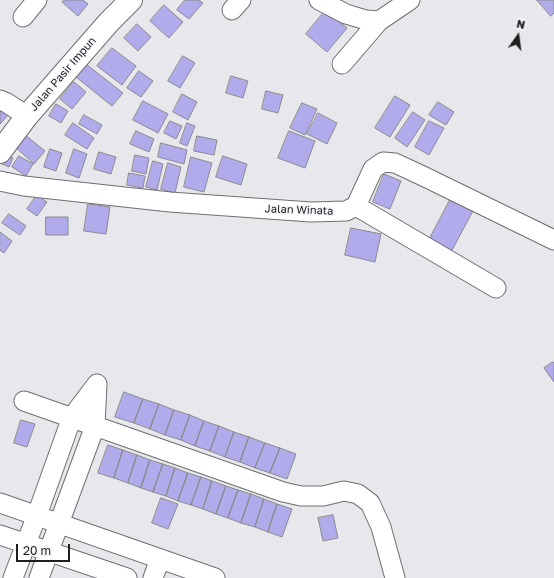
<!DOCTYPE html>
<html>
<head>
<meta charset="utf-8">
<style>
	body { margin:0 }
	#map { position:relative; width:554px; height:578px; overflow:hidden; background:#e8e8ec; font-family:"Golos Text",sans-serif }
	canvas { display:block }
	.north { position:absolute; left:498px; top:16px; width:40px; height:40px; -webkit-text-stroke:3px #f5f5fa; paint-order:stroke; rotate:14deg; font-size:11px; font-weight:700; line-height:16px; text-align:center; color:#1e1e20 }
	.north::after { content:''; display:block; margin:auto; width:14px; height:18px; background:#1e1e20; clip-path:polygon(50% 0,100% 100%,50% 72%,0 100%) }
	.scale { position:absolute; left:16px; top:544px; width:54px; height:18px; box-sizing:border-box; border:2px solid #1e1e20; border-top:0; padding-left:5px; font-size:12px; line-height:14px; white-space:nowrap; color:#1e1e20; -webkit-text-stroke:3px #f5f5fa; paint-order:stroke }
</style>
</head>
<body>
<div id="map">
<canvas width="554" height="578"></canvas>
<div class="north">N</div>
<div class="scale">20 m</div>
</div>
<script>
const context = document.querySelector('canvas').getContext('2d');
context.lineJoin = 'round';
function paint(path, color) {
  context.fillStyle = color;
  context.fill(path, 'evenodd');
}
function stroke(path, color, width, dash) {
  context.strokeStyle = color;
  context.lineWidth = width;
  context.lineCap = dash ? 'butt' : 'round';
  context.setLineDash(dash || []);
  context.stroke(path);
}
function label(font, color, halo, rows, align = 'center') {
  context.font = font + ' "Golos Text",sans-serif';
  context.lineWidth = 3;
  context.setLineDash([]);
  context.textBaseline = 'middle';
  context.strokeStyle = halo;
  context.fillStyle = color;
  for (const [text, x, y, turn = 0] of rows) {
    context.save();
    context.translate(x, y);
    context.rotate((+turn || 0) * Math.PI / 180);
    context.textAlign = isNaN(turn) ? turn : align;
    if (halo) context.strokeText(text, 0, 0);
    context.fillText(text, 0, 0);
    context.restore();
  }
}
const building = new Path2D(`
	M64,0H83L88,4L78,16L62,2Z
	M185,0H199L203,3L189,19L177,10Z
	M537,0H554V13L551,16Z
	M164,5L183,22L169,38L150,21Z
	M325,11L347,28L327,52L306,34Z
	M137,24L151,37L138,51L124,38Z
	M112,48L136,66L122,85L97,66Z
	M183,56L195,63L180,88L168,81Z
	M86,64L123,93L112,106L76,77Z
	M139,71L153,81L141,97L127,88Z
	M231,76L248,81L243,98L226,93Z
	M74,82L86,92L72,109L60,99Z
	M266,91L283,95L278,113L262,109Z
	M182,94L197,102L188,120L173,112Z
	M395,96L410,105L390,137L375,128Z
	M143,101L168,114L158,133L133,120Z
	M438,102L454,112L446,125L429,115Z
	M302,103L317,109L305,135L290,128Z
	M56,104L68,111L61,123L49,116Z
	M5,106L11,112L0,124V111Z
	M413,112L425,120L407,147L395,138Z
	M318,113L337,123L327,144L307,134Z
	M84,115L102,125L97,134L79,124Z
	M170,121L182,126L176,139L164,133Z
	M429,121L444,128L429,155L415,147Z
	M73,123L94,138L87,149L65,135Z
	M187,123L195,126L187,146L180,143Z
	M136,131L154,139L149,152L130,144Z
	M289,131L315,141L305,168L278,158Z
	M24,134L45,151L34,164L14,146Z
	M197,136L217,140L214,155L194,151Z
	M161,143L187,150L184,164L158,157Z
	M50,149L62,153L56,171L44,167Z
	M74,149L87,154L79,178L66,173Z
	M99,152L116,157L111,174L94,169Z
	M4,154L13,158L9,167L0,163Z
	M135,155L149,158L146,174L132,171Z
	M19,156L33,164L26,176L12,167Z
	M223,156L247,164L241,185L216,177Z
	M191,157L212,163L204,192L184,187Z
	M153,161L163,164L157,190L146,187Z
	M168,163L181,167L175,193L161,189Z
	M129,173L145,176L143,188L127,185Z
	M384,174L401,181L390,209L373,202Z
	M37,195L47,202L37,216L27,209Z
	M451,198L474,209L451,252L429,240Z
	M88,204L110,207L106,234L84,231Z
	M9,214L26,226L20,235L2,223Z
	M46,217H68V235H46Z
	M351,228L381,234L375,262L345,255Z
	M0,232L12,241L4,253L0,250Z
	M553,362L554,363V382L544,368Z
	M124,392L143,399L134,423L115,417Z
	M143,399L159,404L150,429L134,423Z
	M159,404L174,410L165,435L150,429Z
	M174,410L190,415L181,440L165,435Z
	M190,415L204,421L195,446L181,440Z
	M21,420L35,424L27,447L14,443Z
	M204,421L219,426L210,451L195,446Z
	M219,426L234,432L225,457L210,451Z
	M234,432L249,437L240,462L225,457Z
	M249,437L265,443L255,468L240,462Z
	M265,443L280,448L270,473L255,468Z
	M108,445L123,450L114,478L98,473Z
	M280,448L296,454L287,479L270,473Z
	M123,450L137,455L128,483L114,478Z
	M137,455L150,460L141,488L128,483Z
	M150,460L163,464L153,492L141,488Z
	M163,464L175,468L166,496L153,492Z
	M175,468L188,473L178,501L166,496Z
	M188,473L201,477L191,505L178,501Z
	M201,477L212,481L203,509L191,505Z
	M212,481L226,486L216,514L203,509Z
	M226,486L238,490L228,518L216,514Z
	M238,490L251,494L241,523L228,518Z
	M251,494L264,499L255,527L241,523Z
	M161,498L178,504L168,529L152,523Z
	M264,499L277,504L268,532L255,527Z
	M277,504L292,509L282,537L268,532Z
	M333,515L338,538L323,541L318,518Z`);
const street = new Path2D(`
	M319,0L346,14L366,20L379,21L410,0
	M232,10L241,0
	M23,17L37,0
	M342,64L379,21
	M0,100L7,103L27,116
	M0,181L24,186L170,202L311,212L346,211L356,206L373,169L383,162L395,163L425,177L554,240
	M356,206L496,288
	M24,401L283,492L301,496H323L344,491L358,494L370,503L381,527L395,578
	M0,503L215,578
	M0,535L127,578
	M13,578L37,515L72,417L97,384
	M39,578L95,426L97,384
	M153,578L160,559`);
const secondary = new Path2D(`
	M0,152L27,116L109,22L131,0`);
const streetNames = [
	["Jalan Pasir Impun",63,74,-49],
	["Jalan Winata",299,210,2]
];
paint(building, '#b1abec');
stroke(building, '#8a8a8e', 1);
stroke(street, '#6f6e72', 21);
stroke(secondary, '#6f6e72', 24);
stroke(street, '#fff', 19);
stroke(secondary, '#fff', 22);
label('11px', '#1e1e20', '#f5f5fa', streetNames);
</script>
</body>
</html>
